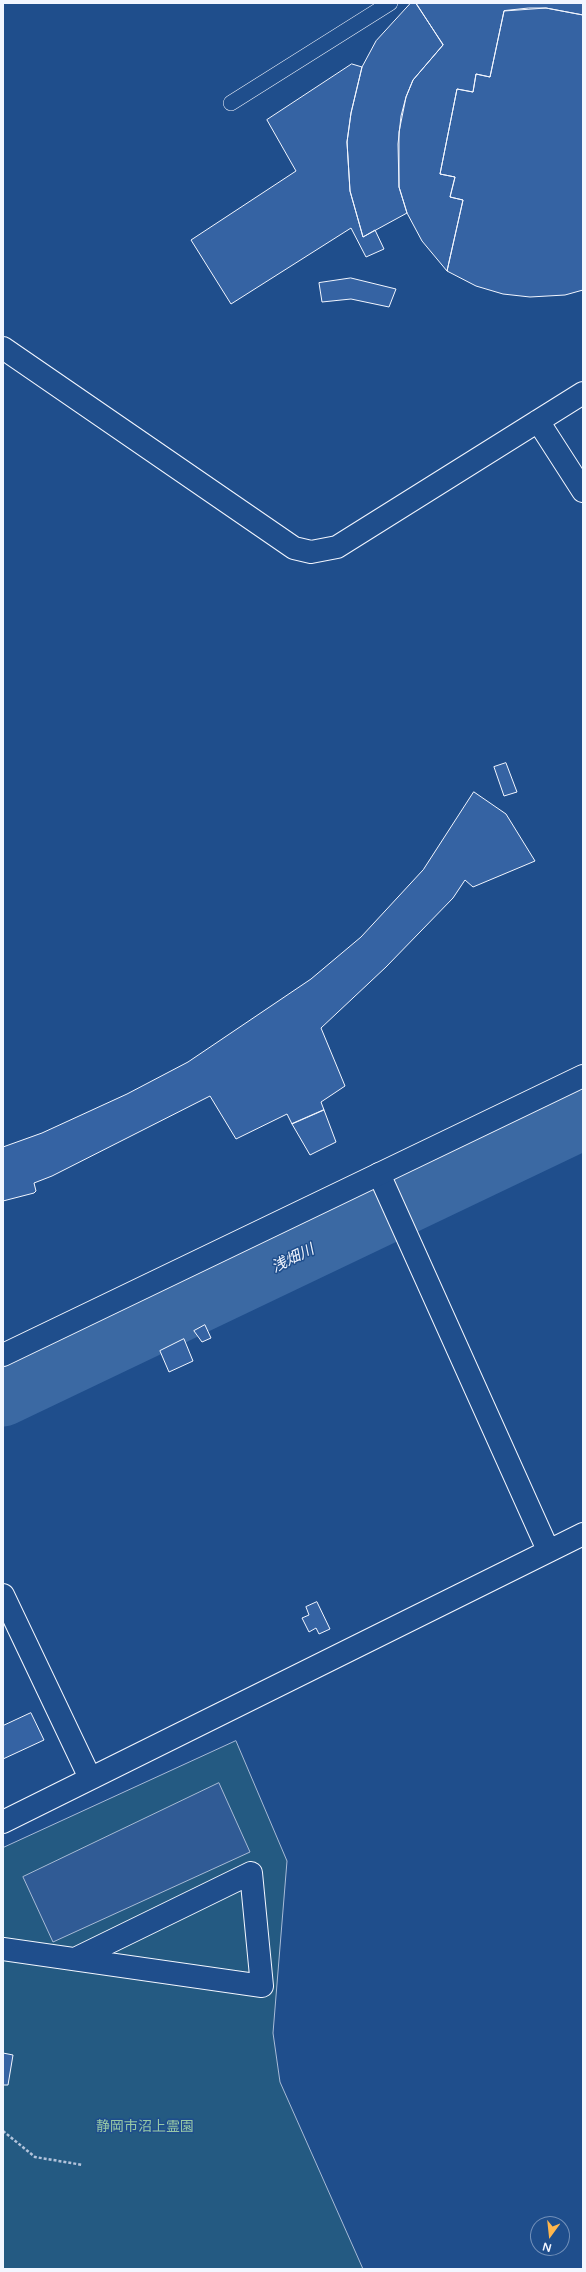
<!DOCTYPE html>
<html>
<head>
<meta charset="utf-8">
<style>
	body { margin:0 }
	#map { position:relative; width:586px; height:2272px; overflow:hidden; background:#1f4e8c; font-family:"Varela Round",sans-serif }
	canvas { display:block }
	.frame { position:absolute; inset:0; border:4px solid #f2f6ff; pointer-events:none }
	.north { position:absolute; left:530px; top:2216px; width:40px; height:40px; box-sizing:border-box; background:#1f4e8c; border:1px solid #7391ba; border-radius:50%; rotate:195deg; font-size:11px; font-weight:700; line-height:16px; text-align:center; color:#f2f6ff }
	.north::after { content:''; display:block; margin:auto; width:14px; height:18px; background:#ffb74d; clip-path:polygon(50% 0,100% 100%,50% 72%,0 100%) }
</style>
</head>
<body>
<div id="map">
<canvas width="586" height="2272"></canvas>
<div class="frame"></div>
<div class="north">N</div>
</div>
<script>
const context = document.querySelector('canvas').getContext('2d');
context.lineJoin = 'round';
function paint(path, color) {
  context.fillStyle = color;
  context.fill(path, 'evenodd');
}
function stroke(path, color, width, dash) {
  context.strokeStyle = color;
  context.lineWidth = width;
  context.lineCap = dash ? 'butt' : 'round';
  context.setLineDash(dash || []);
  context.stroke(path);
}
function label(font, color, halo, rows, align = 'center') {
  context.font = font + ' "Varela Round","Noto Sans JP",sans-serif';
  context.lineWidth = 3;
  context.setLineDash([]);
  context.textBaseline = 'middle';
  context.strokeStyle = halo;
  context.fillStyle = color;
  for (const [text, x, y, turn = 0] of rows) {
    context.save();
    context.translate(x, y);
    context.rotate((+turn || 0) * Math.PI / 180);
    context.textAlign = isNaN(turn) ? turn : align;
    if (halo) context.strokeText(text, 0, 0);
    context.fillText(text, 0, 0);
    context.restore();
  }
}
const green = new Path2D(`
	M236,1741L287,1861L273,2033L280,2082L363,2269H3V1848Z`);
const parking = new Path2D(`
	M219,1783L250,1852L53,1942L23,1877Z`);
const river = new Path2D(`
	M3,1397L583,1120`);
const building = new Path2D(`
	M411,3H416L443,45L413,80L406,97L401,116L398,144L399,187L407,213L363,237L350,191L347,142L351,113L362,67L376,41Z
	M416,3H583V15L546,8L504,11L490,77L476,74L473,92L457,89L440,174L455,177L450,197L463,200L447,271L422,241L407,213L399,187V132L406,97L413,80L443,45Z
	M529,8H546L583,15V290L565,295L530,297L503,294L476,286L447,271L463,200L450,197L455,177L440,174L457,89L473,92L476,74L490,77L504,11Z
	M352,64L362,67L351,113L347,142L350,191L363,237L375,230L384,249L366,257L351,228L231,304L191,240L296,171L267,120Z
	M351,278L396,289L389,307L351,299L322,302L319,283Z
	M506,763L517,792L504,796L494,767Z
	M474,792L506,814L535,861L473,887L465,880L453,898L386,967L321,1028L345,1086L321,1102L324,1110L292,1124L287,1114L236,1139L210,1096L52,1176L34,1183L36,1191L34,1193L3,1201V1147L42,1133L127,1094L188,1062L311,979L361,937L423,870Z
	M324,1110L336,1142L310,1155L292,1124Z
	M205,1325L211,1338L202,1342L194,1331Z
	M184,1339L193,1361L169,1372L160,1351Z
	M317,1602L330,1629L319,1634L316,1628L309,1632L302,1618L309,1615L306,1607Z
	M31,1713L44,1740L3,1759V1726Z
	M3,2053L13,2055L8,2085H3Z`);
const path = new Path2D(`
	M3,2131L35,2157L83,2165`);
const lane = new Path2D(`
	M231,103L390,3`);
const street = new Path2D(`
	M3,348L294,548L311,552L337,547L583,393
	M538,421L583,491
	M379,1174L548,1550
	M3,1595L90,1778
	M3,1822L583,1534
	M3,1949L262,1986L251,1873L75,1959`);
const secondary = new Path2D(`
	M3,1355L583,1076`);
const parkNames = [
	["静岡市沼上霊園",145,2127]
];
const waterNames = [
	["浅畑川",293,1259,-26]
];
paint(green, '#245a82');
stroke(green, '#a8bbd7', 1);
paint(parking, '#305b95');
stroke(parking, '#a8bbd7', 1);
stroke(river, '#3b69a3', 59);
paint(building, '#3563a3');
stroke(building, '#f2f6ff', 1);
stroke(lane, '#f2f6ff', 16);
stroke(street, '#f2f6ff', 24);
stroke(secondary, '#f2f6ff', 24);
stroke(path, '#b3c4dc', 2.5, [3, 2]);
stroke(lane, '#1f4e8c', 15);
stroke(street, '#1f4e8c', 22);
stroke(secondary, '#1f4e8c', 22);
label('14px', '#97c8a6', '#1f4e8c', parkNames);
label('italic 15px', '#f2f6ff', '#1f4e8c', waterNames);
</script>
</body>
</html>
